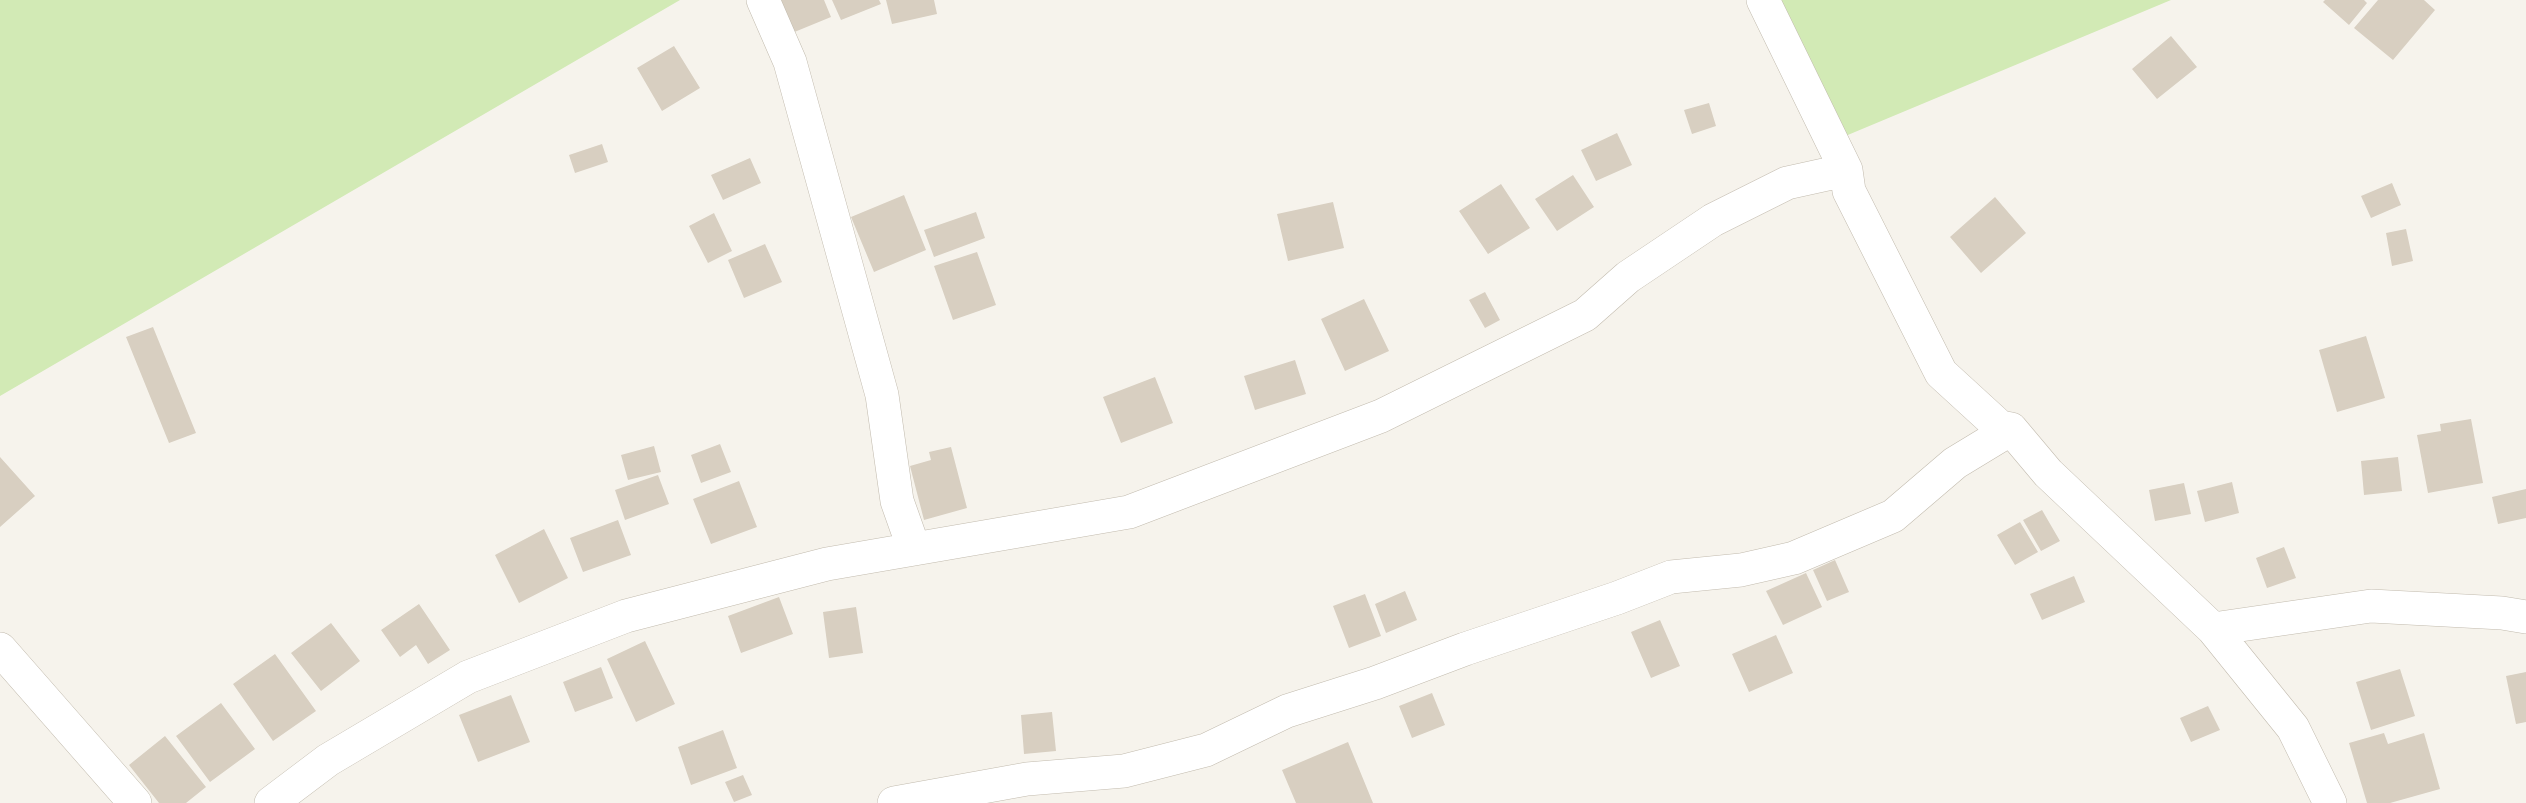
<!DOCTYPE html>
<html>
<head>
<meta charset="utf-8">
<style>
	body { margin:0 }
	canvas { display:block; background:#f6f3ec }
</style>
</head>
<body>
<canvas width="2526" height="803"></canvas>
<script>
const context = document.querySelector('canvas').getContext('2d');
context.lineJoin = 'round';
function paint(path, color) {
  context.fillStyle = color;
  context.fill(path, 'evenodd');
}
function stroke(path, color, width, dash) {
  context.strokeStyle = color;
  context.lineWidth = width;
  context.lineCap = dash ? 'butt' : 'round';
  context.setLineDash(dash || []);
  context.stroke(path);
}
const green = new Path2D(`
	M0,0H680L0,396Z
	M1776,0H2171L1831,142Z`);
const building = new Path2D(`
	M779,0H824L831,17L792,33Z
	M832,0H879L881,4L841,20Z
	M886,0H934L937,14L892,24Z
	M2325,0H2364L2367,3L2349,25L2323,2Z
	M2378,0H2424L2435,10L2393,60L2354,28Z
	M2171,36L2197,67L2157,99L2132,69Z
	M674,46L700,88L662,111L637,68Z
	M1709,103L1716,126L1692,134L1684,110Z
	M1617,133L1632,165L1596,181L1581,150Z
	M602,144L608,162L575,173L569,155Z
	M750,158L761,183L723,200L711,175Z
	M1573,175L1594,207L1557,231L1535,199Z
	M2392,183L2401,205L2371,218L2361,196Z
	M1501,184L1530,228L1488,254L1459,211Z
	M904,195L926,250L874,272L851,217Z
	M1995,197L2026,233L1981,273L1950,237Z
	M1333,202L1344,248L1288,261L1277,214Z
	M976,212L985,238L934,257L924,230Z
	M714,213L732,251L708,263L689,226Z
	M2406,229L2413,261L2392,266L2386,233Z
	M765,244L782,282L744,298L728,260Z
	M977,252L996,305L953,320L934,266Z
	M1485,292L1500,320L1485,328L1469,300Z
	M1364,299L1389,351L1345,371L1321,319Z
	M153,327L196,433L169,443L126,337Z
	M2366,336L2385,398L2337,412L2319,350Z
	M1295,360L1306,394L1255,410L1244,376Z
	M1155,377L1173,423L1121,443L1103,397Z
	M2471,419L2483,483L2428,493L2417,435L2441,431L2440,424Z
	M720,444L731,472L701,483L691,455Z
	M654,446L661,472L628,480L621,455Z
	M951,447L967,508L924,520L910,466L931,460L929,452Z
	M0,457L35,496L0,527Z
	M2398,457L2402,491L2364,495L2361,461Z
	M658,475L669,504L625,520L615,490Z
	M739,481L757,527L711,544L693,499Z
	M2232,482L2239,513L2205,522L2197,491Z
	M2184,483L2191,514L2155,521L2149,490Z
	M2526,489V518L2498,524L2492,497Z
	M2042,510L2060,541L2041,551L2023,520Z
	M618,520L631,555L583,572L570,538Z
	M2020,522L2038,552L2015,565L1997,535Z
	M544,529L568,578L519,603L495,555Z
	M2284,547L2296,578L2267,588L2256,558Z
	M1835,560L1849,592L1827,601L1813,570Z
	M1806,573L1822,607L1783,625L1766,591Z
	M2074,576L2085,602L2042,620L2030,594Z
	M1405,591L1417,620L1386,633L1375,604Z
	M1365,594L1381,636L1349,648L1333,606Z
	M779,597L793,634L741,653L728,616Z
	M419,604L450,650L428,664L416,645L400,657L381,630Z
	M856,607L863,653L829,658L823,612Z
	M1660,620L1680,666L1651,678L1631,632Z
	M331,623L360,661L321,691L291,653Z
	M1776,635L1793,673L1749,692L1732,654Z
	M645,641L675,704L636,722L607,659Z
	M275,654L316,711L273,741L233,684Z
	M601,667L613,698L575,712L563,682Z
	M2400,669L2415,716L2371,730L2356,682Z
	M2526,672V722L2516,724L2506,676Z
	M1432,693L1445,725L1412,738L1399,706Z
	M511,695L530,742L478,762L459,715Z
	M221,703L255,749L210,782L176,736Z
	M2208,706L2220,730L2191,742L2180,718Z
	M1052,712L1056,751L1024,754L1021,715Z
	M723,730L737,768L691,785L678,747Z
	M2384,733L2388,744L2424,733L2440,789L2390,803H2367L2349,743Z
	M165,736L206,787L186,803H159L129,765Z
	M1348,742L1373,803H1296L1282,770Z
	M743,775L752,795L734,802L725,782Z`);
const street = new Path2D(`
	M763,0L790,62L882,395L897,501L914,549
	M1763,0L1846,170L1849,191L1941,373L2000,427L2011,429L2048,473L2213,629L2293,728L2330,803
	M2213,629L2371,606L2502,613L2526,617
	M0,649L135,803
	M271,803L328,760L468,677L626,616L827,564L1129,512L1381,416L1585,315L1628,277L1713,220L1787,183L1846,170
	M894,803L1027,779L1124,771L1206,750L1287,711L1375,683L1465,649L1617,598L1671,577L1741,570L1794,558L1893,516L1955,463L2011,429`);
paint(green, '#d2eab5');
paint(building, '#d8cfc1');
stroke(street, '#c2bbae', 34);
stroke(street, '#fff', 33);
</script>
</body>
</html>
